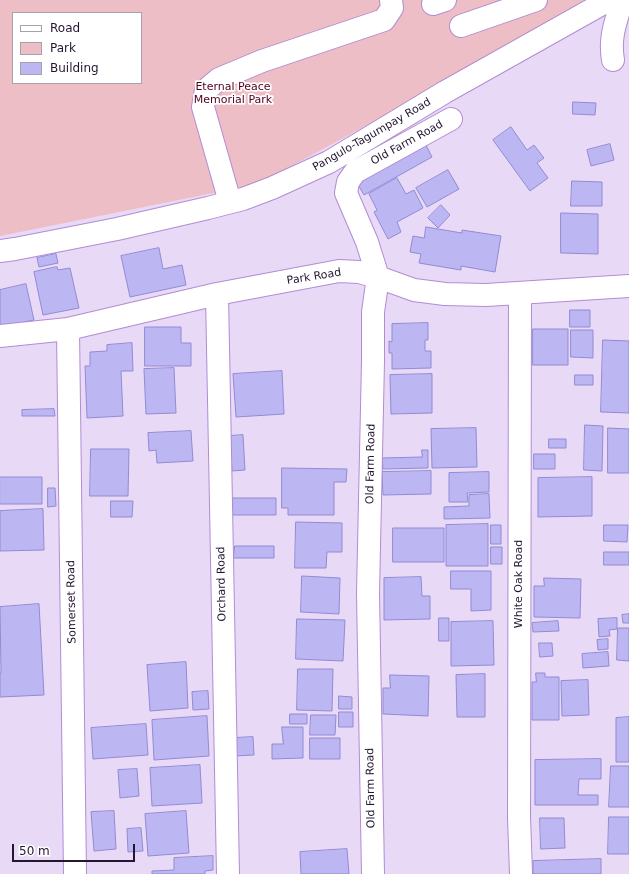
<!DOCTYPE html>
<html>
<head>
<meta charset="utf-8">
<style>
	body { margin:0 }
	#map { position:relative; width:629px; height:874px; overflow:hidden; background:#e8d9f7; font-family:"DejaVu Sans",sans-serif }
	canvas { display:block }
	.legend { position:absolute; left:12px; top:12px; width:130px; height:72px; box-sizing:border-box; background:#fff; border:1px solid #a7a1ad; margin:0; padding:5px 7px; list-style:none; font-size:12px; color:#241531 }
	.legend li { display:flex; align-items:center; gap:8px; height:20px }
	.legend b { width:20px; border:1px solid #a7a1ad }
	.scale { position:absolute; left:12px; top:844px; width:123px; height:18px; box-sizing:border-box; border:2px solid #241531; border-top:0; padding-left:5px; font-size:12px; line-height:14px; white-space:nowrap; color:#241531; -webkit-text-stroke:3px #fff; paint-order:stroke }
</style>
</head>
<body>
<div id="map">
<canvas width="629" height="874"></canvas>
<ul class="legend">
<li><b style="height:5px;background:#fff"></b>Road</li>
<li><b style="height:11px;background:#edbec5"></b>Park</li>
<li><b style="height:11px;background:#bcb7f3"></b>Building</li>
</ul>
<div class="scale">50 m</div>
</div>
<script>
const context = document.querySelector('canvas').getContext('2d');
context.lineJoin = 'round';
function paint(path, color) {
  context.fillStyle = color;
  context.fill(path, 'evenodd');
}
function stroke(path, color, width, dash) {
  context.strokeStyle = color;
  context.lineWidth = width;
  context.lineCap = dash ? 'butt' : 'round';
  context.setLineDash(dash || []);
  context.stroke(path);
}
function label(font, color, halo, rows, align = 'center') {
  context.font = font + ' "DejaVu Sans",sans-serif';
  context.lineWidth = 3.5;
  context.setLineDash([]);
  context.textBaseline = 'middle';
  context.strokeStyle = halo;
  context.fillStyle = color;
  for (const [text, x, y, turn = 0] of rows) {
    context.save();
    context.translate(x, y);
    context.rotate((+turn || 0) * Math.PI / 180);
    context.textAlign = isNaN(turn) ? turn : align;
    if (halo) context.strokeText(text, 0, 0);
    context.fillText(text, 0, 0);
    context.restore();
  }
}
const green = new Path2D(`
	M0,0H599L258,184L0,236ZM13,13H141V83H13Z`);
const building = new Path2D(`
	M573,102L596,103L595,115L573,114Z
	M511,127L527,150L534,145L544,158L537,163L548,178L530,191L493,140Z
	M425,143L432,157L364,195L356,181Z
	M610,144L614,160L591,166L587,150Z
	M448,170L459,189L427,207L416,188Z
	M397,178L406,194L414,190L423,208L397,222L401,232L388,239L374,212L377,210L369,194Z
	M572,181L602,182V206H571Z
	M441,205L450,215L438,228L428,218Z
	M561,213L598,214V254L561,253Z
	M426,227L462,233V230L501,236L495,272L461,266V270L419,263L421,254L410,252L413,236L424,238Z
	M159,248L163,269L182,265L186,285L130,297L121,256Z
	M56,254L58,263L39,267L37,258Z
	M57,267L58,270L70,268L79,308L43,315L34,272Z
	M26,284L34,320L0,327V290Z
	M570,310H590V327H570Z
	M428,323V340H425V351H431V368L392,369V353H389V341L392,342V324Z
	M145,327H181V343H191V366H145Z
	M533,329H568V365H533Z
	M571,330H593V358L571,357Z
	M603,340L629,341V413L601,412Z
	M132,343L133,371H121L123,416L87,418L85,366H90V352L107,351V345Z
	M174,368L176,413L146,414L144,369Z
	M282,371L284,414L236,417L233,374Z
	M432,374V413L391,414L390,375Z
	M575,375H593V385H575Z
	M54,409L55,416H22V410Z
	M585,425L603,426L602,471L584,470Z
	M476,428L477,467L432,468L431,429Z
	M608,428L629,429V473H608Z
	M191,431L193,461L157,463L156,450L149,451L148,433Z
	M243,435L245,470L232,471L230,436Z
	M549,439H566V448H549Z
	M91,449H129L128,496H90Z
	M422,450H428V468L383,469L382,458L422,457Z
	M534,454H555V469H534Z
	M282,468L347,469L346,482H334V515H288V508H282Z
	M431,471V494L383,495L382,472Z
	M489,472V492L467,493L468,502H449V473Z
	M0,477H42V504H0Z
	M592,477V516L538,517V478Z
	M48,488H55L56,506L48,507Z
	M489,494L490,518L444,519V507L469,506V495Z
	M233,498H276V515H233Z
	M111,501H133L132,517H111Z
	M43,509L44,550L0,551V511Z
	M296,522L342,523V552H327L326,568H295Z
	M488,524V566H446V525Z
	M491,525H501V544H491Z
	M604,525H628L627,542L604,541Z
	M393,528H444V562H393Z
	M235,546H274V558H234Z
	M491,547H502V564H491Z
	M604,552H629V565H604Z
	M451,571H491V610L471,611V589H451Z
	M302,576L340,578L339,614L301,612Z
	M421,577L422,596H430V619L384,620V578Z
	M544,578L581,579L580,618L534,617V586H544Z
	M39,604L44,695L0,697V673H1L0,607Z
	M629,614V623H623L622,615Z
	M439,618H449V641H439Z
	M617,618V629L609,630L610,636L599,637L598,619Z
	M297,619L345,620L343,661L296,659Z
	M493,621L494,665L451,666V622Z
	M558,621L559,631L533,632L532,623Z
	M618,628H629V661L617,660Z
	M608,639V649L598,650L597,640Z
	M539,643H552L553,656L540,657Z
	M608,652L609,666L583,668L582,654Z
	M186,662L188,708L150,711L147,665Z
	M298,669H333L332,711L297,710Z
	M536,673H545V677H559V720H532V682H536Z
	M485,674V717H457L456,675Z
	M390,675L429,676L428,716L383,714V688H390Z
	M588,680L589,715L562,716L561,681Z
	M208,691L209,709L193,710L192,692Z
	M339,696L352,697V709H339Z
	M339,712H353V727H339Z
	M290,714H307V724H290Z
	M311,715H336L335,735H310Z
	M207,716L209,756L154,760L152,720Z
	M629,717V762H616V718Z
	M146,724L148,755L93,759L91,728Z
	M282,727H303V758L272,759V744H283Z
	M253,737L254,755L234,756V738Z
	M310,738H340V759H310Z
	M601,759V779H579L578,795H598V805H535V760Z
	M200,765L202,803L152,806L150,768Z
	M611,766H629V807H609Z
	M137,769L139,796L120,798L118,770Z
	M114,811L116,849L94,851L91,812Z
	M186,811L189,853L148,856L145,814Z
	M609,817H629V854H608Z
	M540,818H564L565,848L541,849Z
	M141,828L143,851L128,852L127,829Z
	M347,849L349,874H301L300,852Z
	M213,856V870L205,871V874H152V871L174,870V858Z
	M601,859V874H533V861Z`);
const minor = new Path2D(`
	M433,4L445,0
	M461,26L536,0
	M613,60C609,37 616,22 622,0
	M230,202L203,107L206,90L219,79L262,61L384,20L392,8L391,0
	M0,251L15,249L117,229L208,208L243,199L272,188L329,162L445,92L609,0
	M520,293L519,817L521,874
	M217,294L228,874
	M68,329L75,874
	M0,336L68,329L217,294L339,271L359,272L378,277L414,290L445,294L486,295L629,286
	M373,874L368,593L373,361V312L378,277L367,242L346,193L348,182L355,172L451,119`);
const parkNames = [
	["Eternal Peace",233,87],
	["Memorial Park",233,100]
];
const streetNames = [
	["Pangulo-Tagumpay Road",372,135,-30],
	["Old Farm Road",407,143,-29],
	["Park Road",314,277,-9],
	["Old Farm Road",371,464,-89],
	["Orchard Road",222,584,-91],
	["White Oak Road",519,584,-90],
	["Somerset Road",72,602,-91],
	["Old Farm Road",371,788,-91]
];
paint(green, '#edbec5');
paint(building, '#bcb7f3');
stroke(building, '#928ad4', 1);
stroke(minor, '#b28cd3', 24);
stroke(minor, '#fff', 22);
label('11px', '#53001e', '#fff', parkNames);
label('11px', '#241531', '#fff', streetNames);
</script>
</body>
</html>
